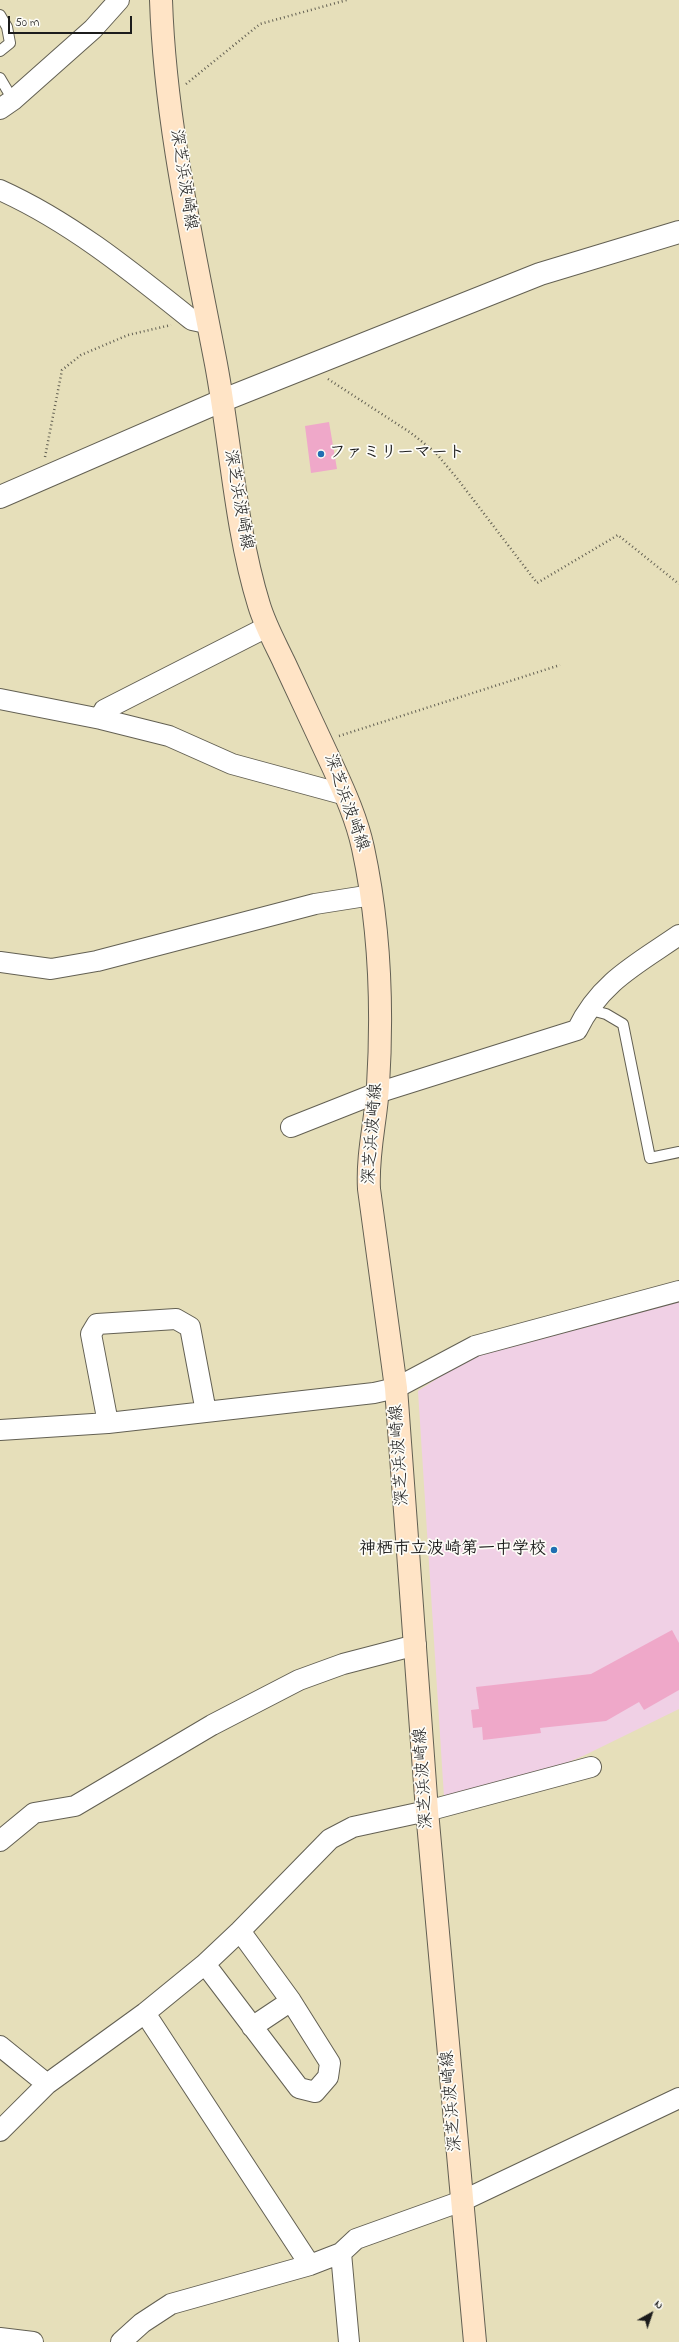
<!DOCTYPE html>
<html>
<head>
<meta charset="utf-8">
<style>
	body { margin:0 }
	#map { position:relative; width:679px; height:2342px; overflow:hidden; background:#e6dfba; font-family:"Indie Flower",sans-serif }
	canvas { display:block }
	.north { position:absolute; left:631px; top:2294px; width:40px; height:40px; -webkit-text-stroke:3px #fdfcf7; paint-order:stroke; rotate:40deg; font-size:11px; font-weight:700; line-height:16px; text-align:center; color:#1c1c1c }
	.north::after { content:''; display:block; margin:auto; width:14px; height:18px; background:#1c1c1c; clip-path:polygon(50% 0,100% 100%,50% 72%,0 100%) }
	.scale { position:absolute; left:8px; top:16px; width:124px; height:18px; box-sizing:border-box; border:2px solid #1c1c1c; border-top:0; padding-left:5px; font-size:12px; line-height:14px; white-space:nowrap; color:#1c1c1c; -webkit-text-stroke:3px #fdfcf7; paint-order:stroke }
</style>
</head>
<body>
<div id="map">
<canvas width="679" height="2342"></canvas>
<div class="north">N</div>
<div class="scale">50 m</div>
</div>
<script>
const context = document.querySelector('canvas').getContext('2d');
context.lineJoin = 'round';
function paint(path, color) {
  context.fillStyle = color;
  context.fill(path, 'evenodd');
}
function stroke(path, color, width, dash) {
  context.strokeStyle = color;
  context.lineWidth = width;
  context.lineCap = dash ? 'butt' : 'round';
  context.setLineDash(dash || []);
  context.stroke(path);
}
function label(font, color, halo, rows, align = 'center') {
  context.font = font + ' "Indie Flower","Klee One",sans-serif';
  context.lineWidth = 3.5;
  context.setLineDash([]);
  context.textBaseline = 'middle';
  context.strokeStyle = halo;
  context.fillStyle = color;
  for (const [text, x, y, turn = 0] of rows) {
    context.save();
    context.translate(x, y);
    context.rotate((+turn || 0) * Math.PI / 180);
    context.textAlign = isNaN(turn) ? turn : align;
    if (halo) context.strokeText(text, 0, 0);
    context.fillText(text, 0, 0);
    context.restore();
  }
}
const built = new Path2D(`
	M679,1298V1709L583,1756L540,1774L444,1797L418,1391L481,1350Z`);
const building = new Path2D(`
	M329,422L337,469L311,473L305,426Z
	M672,1630L679,1643V1690L644,1710L639,1702L606,1721L540,1728L541,1733L483,1740L482,1727L473,1728L471,1710L479,1709L476,1687L591,1674Z`);
const path = new Path2D(`
	M186,84L260,24L347,0
	M328,379L411,433L435,452L456,477L537,583L618,535L679,584
	M45,457L62,370L81,355L128,335L171,325
	M339,736L560,665`);
const service = new Path2D(`
	M0,15L7,27L10,43L0,51
	M0,78L13,100
	M587,1009L606,1014L623,1024L650,1158L679,1152`);
const minor = new Path2D(`
	M0,109L13,100L93,29L119,0
	M0,190C71,222 132,272 192,320L206,323
	M0,699L101,719L169,736L232,764L346,795
	M101,719L104,710L267,627
	M0,962L51,969L97,961L315,904L372,895
	M291,1127L377,1093L577,1030C600,982 637,964 679,935
	M108,1423L91,1334L97,1324L176,1319L190,1327L206,1412
	M0,1430L108,1423L374,1393L396,1388L475,1346L679,1291
	M0,1841L34,1813L75,1806L212,1725L299,1680L343,1664L416,1645
	M205,1964L299,2088L315,2092L328,2077L330,2063L291,2001L240,1931
	M145,2013L310,2265
	M252,2027L291,2001
	M0,2046L47,2084
	M0,2131L47,2084L145,2013L205,1964L240,1931L330,1839L353,1827L427,1811L591,1767
	M341,2253L349,2342
	M0,2338L33,2342
	M121,2342L142,2323L171,2304L310,2265L341,2253L356,2239L462,2201L679,2098`);
const tertiary = new Path2D(`
	M0,497L221,401L540,274L679,232`);
const secondary = new Path2D(`
	M161,0C165,122 193,244 216,364C231,444 235,527 259,605C265,625 275,643 284,662C300,697 317,732 333,767C345,793 357,820 363,848C380,927 383,1005 378,1086C376,1121 367,1153 369,1189L396,1388L427,1811L475,2342`);
const markers = [
	[321,454,4,"#1f6fb2"],
	[554,1550,4,"#1f6fb2"]
];
const streetNames = [
	["深芝浜波崎線",182,180,81],
	["深芝浜波崎線",237,500,80],
	["深芝浜波崎線",345,803,70],
	["深芝浜波崎線",374,1134,-86],
	["深芝浜波崎線",401,1455,-94],
	["深芝浜波崎線",425,1778,-94],
	["深芝浜波崎線",453,2101,-95]
];
const poiNames = [
	["ファミリーマート",329,454],
	["神栖市立波崎第一中学校",546,1550,"right"]
];
paint(built, '#f0d0e5');
paint(building, '#efa8c9');
stroke(service, '#636053', 12);
stroke(minor, '#636053', 22);
stroke(tertiary, '#636053', 24);
stroke(secondary, '#636053', 24);
stroke(path, '#636053', 2.5, [1, 3]);
stroke(service, '#fff', 10);
stroke(minor, '#fff', 20);
stroke(tertiary, '#fff', 22);
stroke(secondary, '#ffe4c6', 22);
for (const [x, y, r, color] of markers) {
  const dot = new Path2D();
  dot.arc(x, y, r, 0, 2 * Math.PI);
  context.fillStyle = color;
  context.fill(dot);
  stroke(dot, '#fdfcf7', 1.5);
}
label('17px', '#1c1c1c', '#fdfcf7', streetNames);
label('bold 17px', '#1c1c1c', '#fdfcf7', poiNames, 'left');
</script>
</body>
</html>
